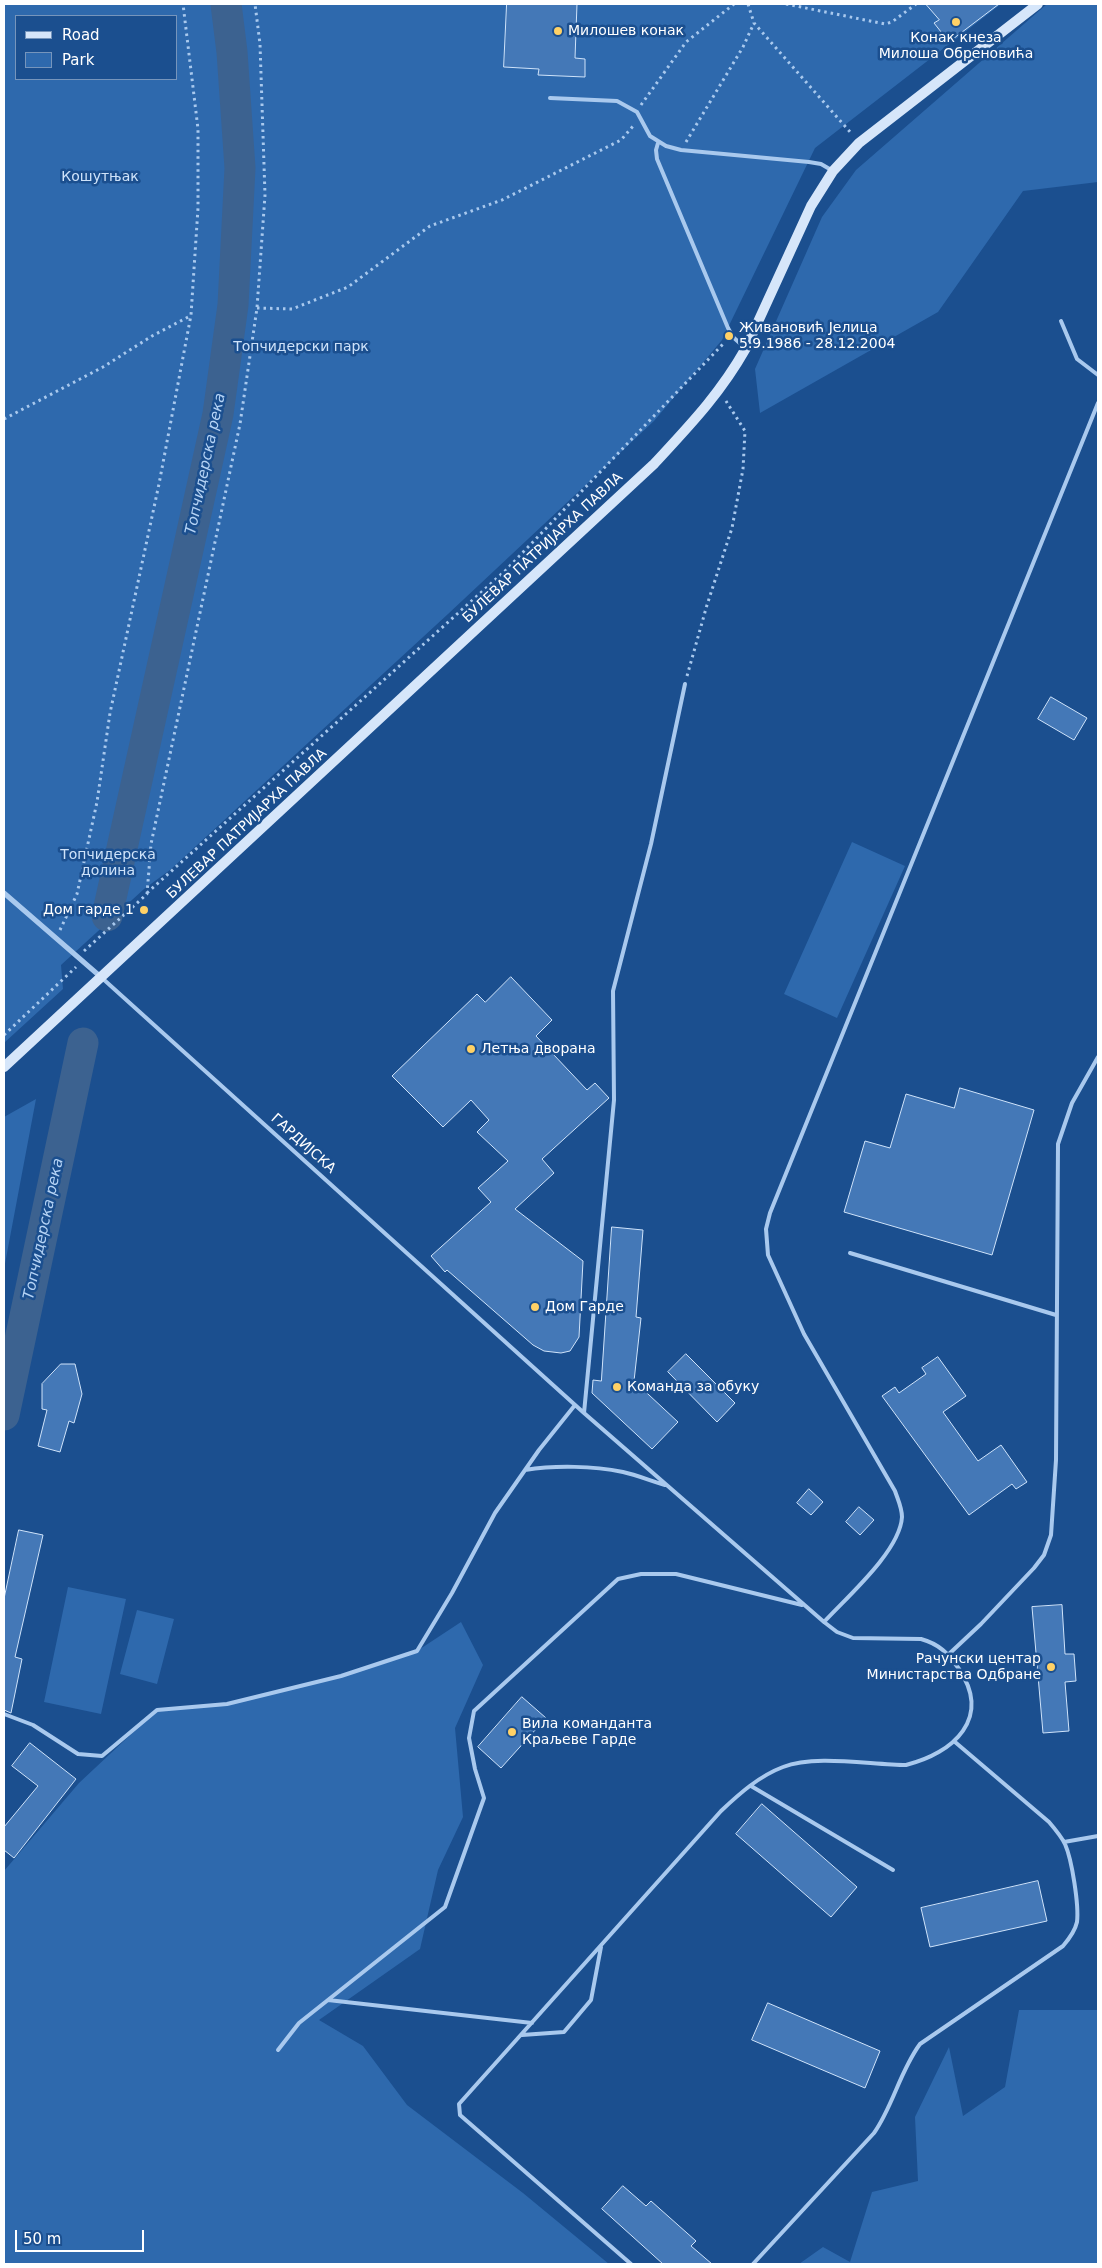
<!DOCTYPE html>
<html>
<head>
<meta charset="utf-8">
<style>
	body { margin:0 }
	#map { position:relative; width:1102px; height:2268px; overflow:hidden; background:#1b4f8f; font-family:"DejaVu Sans",sans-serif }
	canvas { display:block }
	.frame { position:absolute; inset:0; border:5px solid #fff; pointer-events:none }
	.legend { position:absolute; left:15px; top:15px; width:162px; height:65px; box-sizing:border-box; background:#1b4f8f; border:1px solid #7695bc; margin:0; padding:6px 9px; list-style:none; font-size:15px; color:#fff }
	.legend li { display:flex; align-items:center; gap:10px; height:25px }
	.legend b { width:25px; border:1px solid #7695bc }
	.scale { position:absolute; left:15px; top:2230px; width:129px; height:22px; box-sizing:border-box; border:2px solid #fff; border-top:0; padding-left:6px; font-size:15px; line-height:18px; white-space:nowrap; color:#fff; -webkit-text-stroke:4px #1b4f8f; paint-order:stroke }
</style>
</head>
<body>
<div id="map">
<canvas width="1102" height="2268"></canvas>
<div class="frame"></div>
<ul class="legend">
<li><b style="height:6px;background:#d6e6fa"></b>Road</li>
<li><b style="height:14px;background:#2e69ad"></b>Park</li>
</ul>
<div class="scale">50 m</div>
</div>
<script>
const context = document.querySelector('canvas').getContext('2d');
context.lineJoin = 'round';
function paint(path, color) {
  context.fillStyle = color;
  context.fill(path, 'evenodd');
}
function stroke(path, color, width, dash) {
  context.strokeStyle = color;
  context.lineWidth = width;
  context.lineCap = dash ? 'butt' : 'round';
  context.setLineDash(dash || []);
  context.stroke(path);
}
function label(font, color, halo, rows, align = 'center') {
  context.font = font + ' "DejaVu Sans",sans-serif';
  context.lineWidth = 5;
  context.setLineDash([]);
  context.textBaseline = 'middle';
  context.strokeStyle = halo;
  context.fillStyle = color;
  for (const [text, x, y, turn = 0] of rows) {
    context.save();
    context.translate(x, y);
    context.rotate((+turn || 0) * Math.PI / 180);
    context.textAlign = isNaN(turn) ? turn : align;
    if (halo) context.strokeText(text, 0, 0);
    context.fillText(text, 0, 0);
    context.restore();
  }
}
const green = new Path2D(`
	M4,4H1001L815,148L722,340L654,421L448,614L170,870L144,889L61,965L63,989L4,1043ZM16,16H176V79H16Z
	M1047,4H1098V182L1023,191L938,312L760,413L755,369L822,217L856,170Z
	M852,842L905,866L837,1018L784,994Z
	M36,1099L4,1269V1117Z
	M68,1587L126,1599L101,1714L44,1702Z
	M137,1610L174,1619L157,1684L120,1674Z
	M461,1622L483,1665L455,1728L463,1817L438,1870L420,1949L319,2020L363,2046L407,2105L523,2193L609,2264H4V1871L79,1783L157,1710L227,1704L341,1676L417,1651Z
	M1019,2010H1098V2264H799L823,2247L850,2262L872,2192L918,2181L915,2117L949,2047L963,2116L1005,2087Z`);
const river = new Path2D(`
	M107,916L218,414L233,305L240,168L232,52L226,4
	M4,1415L83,1043`);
const building = new Path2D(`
	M507,4H577L575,58L585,59V77L538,75L539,69L504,67Z
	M926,4H999L949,42L934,23L939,20Z
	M1051,697L1087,718L1074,740L1038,719Z
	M511,977L552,1020L536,1036L587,1090L595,1083L609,1098L542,1159L554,1173L515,1209L583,1261L579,1337L570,1351L561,1353L544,1351L533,1345L447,1270L445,1272L431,1256L491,1202L478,1188L508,1161L477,1132L489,1120L471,1100L443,1127L392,1076L477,994L485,1002Z
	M960,1088L1034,1110L992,1255L844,1212L865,1141L890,1148L906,1094L954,1108Z
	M612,1227L643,1230L636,1317L641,1318L634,1381L678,1422L652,1449L592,1393L593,1380L601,1381Z
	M686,1354L735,1403L717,1422L668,1372Z
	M938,1357L966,1396L943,1412L978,1461L1001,1445L1027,1482L1016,1489L1012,1484L969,1515L882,1396L895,1387L899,1393L926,1374L922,1368Z
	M61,1364H75L82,1394L74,1423L69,1421L60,1452L38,1446L47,1410L42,1409V1384Z
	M809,1489L823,1502L811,1515L797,1503Z
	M859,1507L874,1520L860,1535L846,1522Z
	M19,1530L43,1535L15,1657L22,1659L11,1713L4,1710V1599Z
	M1062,1605L1065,1654H1074L1076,1681L1065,1682L1069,1731L1043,1733L1032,1607Z
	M522,1697L546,1718L501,1768L478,1747Z
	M30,1743L76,1779L14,1858L4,1850V1827L38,1786L12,1766Z
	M762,1804L857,1887L831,1917L736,1834Z
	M1038,1881L1047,1921L930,1947L921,1908Z
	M768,2003L880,2051L865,2088L752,2040Z
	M623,2186L646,2206L651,2201L696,2241L691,2246L712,2264H663L602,2209Z`);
const path = new Path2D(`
	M748,4L754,23L851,133
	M786,4L885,24L892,22L916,4
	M641,105L686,42L734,4
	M686,142L743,47L754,23
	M257,308L292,309L348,287L430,226L502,200L621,140L634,125
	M4,419L103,367L152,336L190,316
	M687,676L707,605L732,528L743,469L745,431L726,401
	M147,893L506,570L725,342
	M60,930L77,894L97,802L110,713L159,484L191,315L198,208V129L183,4
	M84,951L147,894L151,844L240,424L257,308L265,195L260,44L255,4
	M4,1035L76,967`);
const service = new Path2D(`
	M550,98L617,101L637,112L650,136L666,146L681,150L809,162L821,164L833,171
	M658,143L656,150L657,159L728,328L733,337L744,347
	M1061,321L1077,359L1098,375
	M102,978L584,1413L824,1622L837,1632L853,1638L921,1639C939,1644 948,1653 959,1669C992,1718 954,1753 906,1765C871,1765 815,1754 783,1767C759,1776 739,1794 721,1811L459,2104L460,2115L631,2264
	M850,1253L1056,1315
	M584,1413L614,1100L613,991L651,844L685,684
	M525,1470C556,1465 593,1466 623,1472C637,1475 651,1481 665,1485
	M824,1622C847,1597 900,1551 902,1517C902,1508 898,1500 895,1491L804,1334L768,1255L766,1229L770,1213L1098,403
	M949,1654L981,1624L1034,1568L1044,1555L1051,1535L1056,1460L1058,1144L1072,1103L1098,1057
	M4,1714L33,1725L78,1754L102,1756L157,1710L227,1704L341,1676L417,1651L452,1593L495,1513L539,1450L575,1405
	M751,1786L893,1870
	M1064,1842L1098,1836
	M328,2000L532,2023
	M522,2035L564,2032L591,2000L601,1947
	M278,2050L299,2023L445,1907L484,1798L475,1769L469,1738L474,1711L618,1579L641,1574H676L802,1605
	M753,2264L874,2133C893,2106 900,2071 920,2044L1063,1946C1069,1939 1075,1931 1077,1922C1079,1905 1072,1860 1065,1844C1061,1836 1055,1829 1049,1822L955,1742`);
const minor = new Path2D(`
	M4,893L102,978`);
const secondary = new Path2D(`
	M4,1067L654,464C690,425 720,394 746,348L811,206L833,171L859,143L1038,4`);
const markers = [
	[956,22,5,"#ffd166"],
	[558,31,5,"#ffd166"],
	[729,336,5,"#ffd166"],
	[144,910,5,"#ffd166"],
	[471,1049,5,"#ffd166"],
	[535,1307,5,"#ffd166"],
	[617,1387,5,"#ffd166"],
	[1051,1667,5,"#ffd166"],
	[512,1732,5,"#ffd166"]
];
const poiNames = [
	["Милошев конак",568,31],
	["Конак кнеза",956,38,"center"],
	["Милоша Обреновића",956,54,"center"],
	["Живановић Јелица",739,328],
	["5.9.1986 - 28.12.2004",739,344],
	["Дом гарде 1",134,910,"right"],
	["Летња дворана",481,1049],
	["Дом Гарде",545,1307],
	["Команда за обуку",627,1387],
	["Рачунски центар",1041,1659,"right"],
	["Министарства Одбране",1041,1675,"right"],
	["Вила команданта",522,1724],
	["Краљеве Гарде",522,1740]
];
const parkNames = [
	["Кошутњак",100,177],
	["Топчидерски парк",301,347],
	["Топчидерска",108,855],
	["долина",108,871]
];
const streetNames = [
	["БУЛЕВАР ПАТРИЈАРХА ПАВЛА",543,548,-43],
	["БУЛЕВАР ПАТРИЈАРХА ПАВЛА",247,824,-43],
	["ГАРДИЈСКА",303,1144,42]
];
const waterNames = [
	["Топчидерска река",206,464,-78],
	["Топчидерска река",44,1229,-78]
];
paint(green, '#2e69ad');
stroke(river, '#3c6290', 31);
paint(building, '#4478b7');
stroke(building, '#cfe3fa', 1);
stroke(path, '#a9c9ee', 3, [2.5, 4]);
stroke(service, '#a9c9ee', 4);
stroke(minor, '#a9c9ee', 5);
stroke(secondary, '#d6e6fa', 10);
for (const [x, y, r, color] of markers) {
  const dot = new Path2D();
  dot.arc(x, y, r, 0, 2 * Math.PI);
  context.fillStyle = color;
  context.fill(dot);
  stroke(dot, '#1b4f8f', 2);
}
label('14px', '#fff', '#1b4f8f', poiNames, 'left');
label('14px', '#cfe3fa', '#1b4f8f', parkNames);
label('14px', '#fff', '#1b4f8f', streetNames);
label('italic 15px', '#b5d3f5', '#1b4f8f', waterNames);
</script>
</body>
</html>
